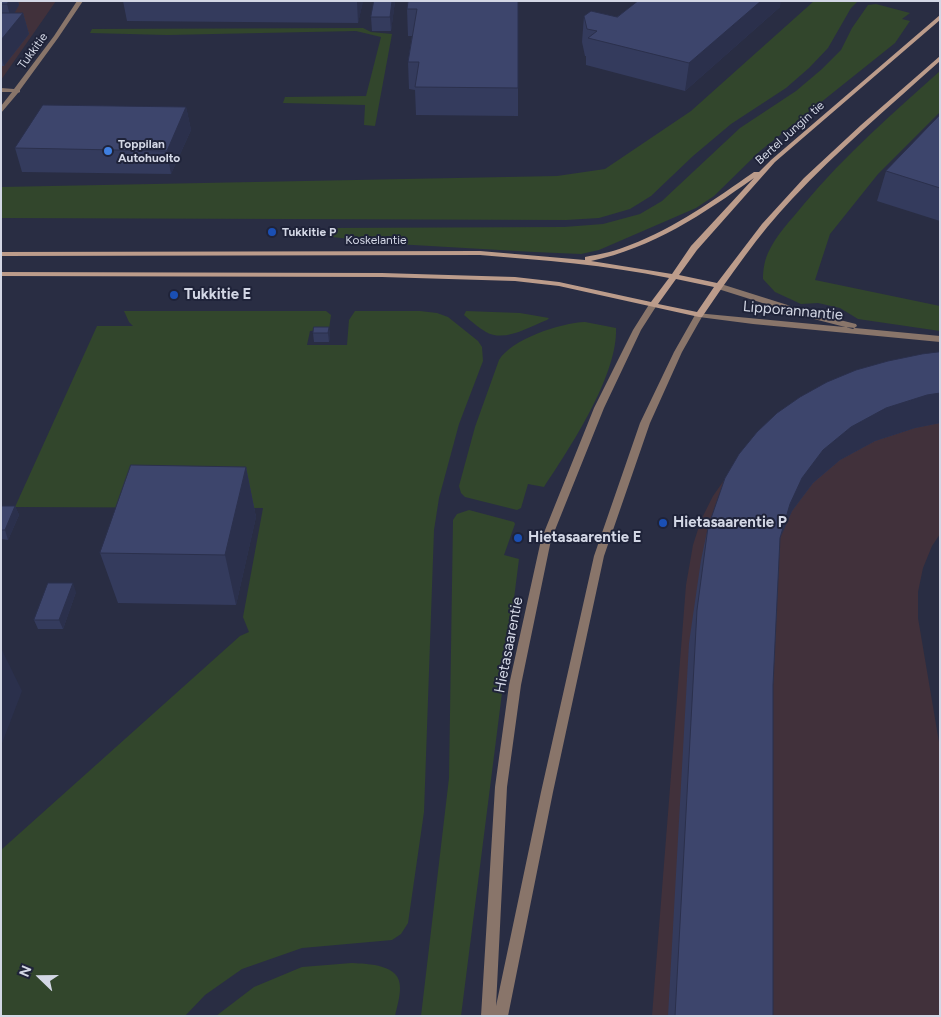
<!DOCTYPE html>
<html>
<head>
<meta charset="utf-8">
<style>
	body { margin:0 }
	#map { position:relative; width:941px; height:1017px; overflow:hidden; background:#292d43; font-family:Figtree,sans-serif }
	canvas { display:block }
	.frame { position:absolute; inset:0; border:2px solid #d3d7e5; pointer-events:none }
	.north { position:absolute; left:15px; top:952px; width:50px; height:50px; -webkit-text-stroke:4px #1f2339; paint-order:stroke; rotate:292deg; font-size:14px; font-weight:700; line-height:20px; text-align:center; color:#d3d7e5 }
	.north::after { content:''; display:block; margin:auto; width:18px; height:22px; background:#d3d7e5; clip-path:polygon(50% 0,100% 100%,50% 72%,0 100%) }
</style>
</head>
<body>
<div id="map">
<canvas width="941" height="1017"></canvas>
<div class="frame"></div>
<div class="north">N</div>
</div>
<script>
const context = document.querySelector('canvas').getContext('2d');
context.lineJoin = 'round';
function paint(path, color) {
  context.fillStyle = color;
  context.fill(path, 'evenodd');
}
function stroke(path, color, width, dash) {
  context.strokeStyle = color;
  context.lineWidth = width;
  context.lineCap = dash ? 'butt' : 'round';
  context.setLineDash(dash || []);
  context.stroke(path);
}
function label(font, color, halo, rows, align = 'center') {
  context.font = font + ' Figtree,sans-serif';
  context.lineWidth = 4;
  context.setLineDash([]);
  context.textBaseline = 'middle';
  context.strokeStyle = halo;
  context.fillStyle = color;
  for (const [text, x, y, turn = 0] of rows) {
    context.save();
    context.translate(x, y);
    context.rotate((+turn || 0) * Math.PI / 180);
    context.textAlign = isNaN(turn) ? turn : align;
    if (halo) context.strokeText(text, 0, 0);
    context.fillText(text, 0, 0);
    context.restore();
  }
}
const commercial = new Path2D(`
	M1,1H56L1,80Z
	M940,376V534L932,546L923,568L918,592V618L940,748V1016H652L686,585L693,545L701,520L713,496L727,476Z`);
const green = new Path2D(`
	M814,1H858L851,8L828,48L809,68L786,88L731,124L693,156L651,196L630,209L599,218L566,220L1,218V187L557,176L605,169L691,111Z
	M876,4L910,13L902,19L910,21L895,43L760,151L714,196L696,208L599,250L581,254L534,252L396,244L332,237L333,228L564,227L603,224L640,214L662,201L740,128L796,91L822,69L841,50L852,28L868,5Z
	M363,28L371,32L392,34L375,126L364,125L365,105L283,103L285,97L366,96L381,37L356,31L167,35L90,33L92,29Z
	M940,71V112L878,174L830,234L815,280L940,306V331L858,319L840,308L818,303L801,304L775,292L763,279C763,271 764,262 768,253C776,235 791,220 804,204C845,155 892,114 940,71Z
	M124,311H326L331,315L329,329L310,331L307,345H347L349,320L355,311H420L437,313L448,317L478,341L482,347L483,361L459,424L439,498L434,530L424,812L408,923L401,934L392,940L302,948L242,969L205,995L185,1016H1V850L240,636L249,632L243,617L263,508L15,507L97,326H133L129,322Z
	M466,311L520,313L549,318L547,320C530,326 505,343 486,332C479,328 471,321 464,315Z
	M585,322L616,328C618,375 570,448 544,487L528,484L521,508L517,510L465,497L461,493L459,486L475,427L499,360C512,339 560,323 585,322Z
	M469,510L514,522L515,524L504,555L519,559L461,1016H421L449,778L453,520L457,514Z
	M352,963C368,964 401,964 400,988C400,997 397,1007 395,1016H216L254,987L302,967Z`);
const minor = new Path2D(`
	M77,1H83L58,38L20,90V92L18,93L1,113V106L12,92H1V88L14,89L54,36Z
	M715,284H721L816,314L856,324L857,326L853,329L810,318L715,288Z
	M696,313L940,336V342L753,324L699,317H696Z`);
const tertiary = new Path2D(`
	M650,303H653L657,305L641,330L604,408L551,540L521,685L507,787L496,1006L541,792L594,556L640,423L674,352L695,315L699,313L703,315L682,352L650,423L604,556L553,792L508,1016H481L495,787L509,685L541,540L594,408L633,330Z`);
const secondary = new Path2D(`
	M940,15V20L775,162L697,250L679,275L717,283L762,224L804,178L861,125L940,56V61C890,106 838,150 792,199C758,235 730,276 702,317H699L559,286L515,281L382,277L1,276V272L382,273L515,277L559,282L651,302L669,278C606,265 543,260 480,255L1,256V252L480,251L585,260V257C601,254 616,251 630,245C675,228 715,199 754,172H759L771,160ZM754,178L691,246L672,274L591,261C653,248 703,214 754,178ZM676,279L714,287L697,312L658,304Z`);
const wall = new Path2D(`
	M1,1H18L19,5L14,13H23L29,34L4,66H1Z
	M123,1H363L358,23L127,21Z
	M374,1H395L391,31H372L371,17Z
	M417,2L518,88V116L416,115L415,90L409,89L408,62L412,36H408L407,9Z
	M780,7L685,91L586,65V56H585L582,42L584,16L617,17Z
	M186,107L191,130L171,174L22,172L15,148Z
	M940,115V221L877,201L886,171Z
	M329,327L330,336L329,342H314L313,333Z
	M940,352V423L915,428L875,441L840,460L813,483L792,511L780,538L773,685V1016H668L689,643L701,560L708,527Z
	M246,467L256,517L236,605L118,603L100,553Z
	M1,506H15L19,515L8,540L1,539Z
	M76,592L63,629H38L34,620Z`);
const shadedWall = new Path2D(`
	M9,1H18L19,5L11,19L7,4Z
	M357,1L363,2L358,23Z
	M392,1H395L391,31L390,17Z
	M761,1H781L780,7L685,91L689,63Z
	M23,13L29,34L4,66L1,55V40Z
	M186,107L191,130L171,174L167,151Z
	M329,327L330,336L329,342L328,333Z
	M940,393V423L915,428L875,441L840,460L813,483L792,511L781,536L790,504L802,478L823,450L851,427L886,408L927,395Z
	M246,467L256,517L236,605L225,555Z
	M15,506L19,515L8,540L5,530Z
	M73,583L76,592L63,629L59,620Z
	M1,648L22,691L1,746Z`);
const building = new Path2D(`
	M1,1H9L7,4H1Z
	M374,1H392L390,17H371Z
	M518,1V88L415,87L419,62H408L417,9H407L408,2Z
	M638,1H761L689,63L588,38L597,31L587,29L584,16L591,11L617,17Z
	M1,13H23L1,40Z
	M43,105L186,107L167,151L15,148Z
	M940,115V188L886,171Z
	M314,327H329L328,333H313Z
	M940,352V393L927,395L886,408L851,427L823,450L802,478L790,504L780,538L773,685V1016H675L697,610L708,527L725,478L739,454L757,432L777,413L800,397L827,382L856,370L888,361L922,354Z
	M131,465L246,467L225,555L100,553Z
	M1,506H15L5,530H1Z
	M48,583H73L59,620H34Z`);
const markers = [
	[108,151,5,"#3f7fe0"],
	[272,232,5,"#1a4fb4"],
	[174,295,5,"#1a4fb4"],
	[663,523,5,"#1a4fb4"],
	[518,538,5,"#1a4fb4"]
];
const farStreetnames = [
	["Tukkitie",33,51,-54],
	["Bertel Jungin tie",790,133,-42],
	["Koskelantie",376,240]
];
const farPoinames = [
	["Toppilan",118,144],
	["Autohuolto",118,158],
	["Tukkitie P",282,232]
];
const poiNames = [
	["Tukkitie E",184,295],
	["Hietasaarentie P",673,523],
	["Hietasaarentie E",528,538]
];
const streetNames = [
	["Lipporannantie",793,311,5],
	["Hietasaarentie",509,645,-79]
];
paint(commercial, '#41313b');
paint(green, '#32462c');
paint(minor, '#89756a');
paint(tertiary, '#89756a');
paint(secondary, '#bc9c8b');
paint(wall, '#343b5d');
paint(shadedWall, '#2b304c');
paint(building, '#3d456c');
stroke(building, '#2b304c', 1);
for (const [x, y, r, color] of markers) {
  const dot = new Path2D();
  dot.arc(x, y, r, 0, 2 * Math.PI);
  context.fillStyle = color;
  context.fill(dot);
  stroke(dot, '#1f2339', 2);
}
label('12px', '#d3d7e5', '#1f2339', farStreetnames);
label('bold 12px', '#d3d7e5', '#1f2339', farPoinames, 'left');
label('bold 15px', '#d3d7e5', '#1f2339', poiNames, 'left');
label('15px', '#d3d7e5', '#1f2339', streetNames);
</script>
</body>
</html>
